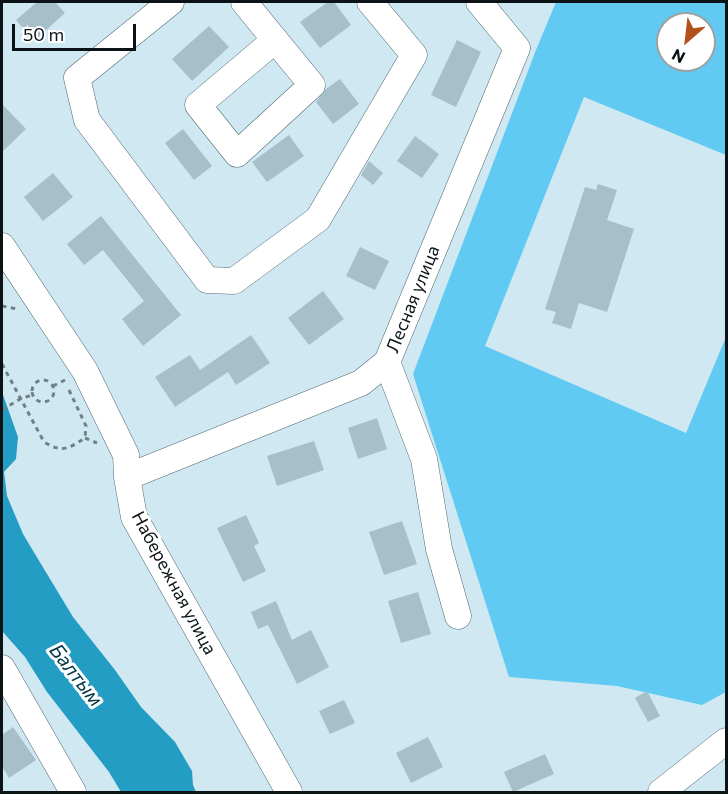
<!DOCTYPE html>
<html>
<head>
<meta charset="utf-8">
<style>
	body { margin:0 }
	#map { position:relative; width:728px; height:794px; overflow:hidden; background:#cfe8f2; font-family:Commissioner,sans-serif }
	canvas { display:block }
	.frame { position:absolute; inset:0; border:3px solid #0b1317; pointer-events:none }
	.north { position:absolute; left:656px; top:12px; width:60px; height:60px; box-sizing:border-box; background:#fff; border:2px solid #9da1a2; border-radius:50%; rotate:208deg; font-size:16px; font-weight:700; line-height:24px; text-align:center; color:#0b1317 }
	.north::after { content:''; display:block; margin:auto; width:21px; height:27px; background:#b4511a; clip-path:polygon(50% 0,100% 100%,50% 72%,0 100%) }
	.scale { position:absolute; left:12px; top:24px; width:124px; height:27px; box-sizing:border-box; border:3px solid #0b1317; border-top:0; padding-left:8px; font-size:18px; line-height:21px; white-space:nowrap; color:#0b1317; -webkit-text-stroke:4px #fff; paint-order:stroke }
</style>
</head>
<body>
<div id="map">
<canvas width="728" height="794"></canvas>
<div class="frame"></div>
<div class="north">N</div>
<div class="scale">50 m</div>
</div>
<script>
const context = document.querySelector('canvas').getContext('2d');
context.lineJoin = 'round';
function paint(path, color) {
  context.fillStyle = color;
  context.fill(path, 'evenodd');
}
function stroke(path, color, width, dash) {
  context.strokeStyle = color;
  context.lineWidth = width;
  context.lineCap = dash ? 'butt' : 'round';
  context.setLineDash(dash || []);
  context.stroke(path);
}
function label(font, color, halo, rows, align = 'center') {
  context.font = font + ' Commissioner,sans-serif';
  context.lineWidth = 6;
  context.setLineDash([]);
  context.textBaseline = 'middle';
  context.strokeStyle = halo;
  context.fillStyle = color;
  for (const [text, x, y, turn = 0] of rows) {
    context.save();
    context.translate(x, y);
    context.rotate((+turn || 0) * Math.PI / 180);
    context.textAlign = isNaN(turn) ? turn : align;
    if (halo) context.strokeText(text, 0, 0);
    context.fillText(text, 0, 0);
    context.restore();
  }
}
const green = new Path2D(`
	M556,2H726V155L584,97L485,346L686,433L726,337V692L702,705L617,686L509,677L413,374L536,50ZM668,24H704V60H668Z`);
const water = new Path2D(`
	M2,392L18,437L16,459L4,472L7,496L23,534L44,569L73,617L115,670L141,707L175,742L192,771L193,785L196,792H121L109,772L47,692L25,657L2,631Z`);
const building = new Path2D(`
	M37,2H55L65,13L34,41L16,20Z
	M328,2H334L351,25L320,48L300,22Z
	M209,26L229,47L192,81L172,59Z
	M457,40L481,52L456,107L431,95Z
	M340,79L359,104L333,124L316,102L326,89Z
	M2,104L26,129L2,152Z
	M183,129L212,166L194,180L165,143Z
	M289,135L304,156L267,182L252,162Z
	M415,136L439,154L422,178L397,161Z
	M369,161L383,173L373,185L361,175Z
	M53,173L73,197L43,221L24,197Z
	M598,184L617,190L607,220L634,229L607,312L579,303L571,329L552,323L556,312L545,309L585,187L596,190Z
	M101,216L181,315L143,346L122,319L144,301L103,250L84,265L67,244Z
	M360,247L389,261L375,290L346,276Z
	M323,291L344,319L309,345L288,318Z
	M251,335L270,363L236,385L228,372L175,407L155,377L190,355L200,370Z
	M377,418L387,449L358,459L348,428Z
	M314,441L324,470L277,486L267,456Z
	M246,515L259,543L254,546L266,571L243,582L217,528Z
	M402,521L417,564L384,575L369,532Z
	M418,592L431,634L401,643L388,601Z
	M276,601L292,640L311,630L329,667L297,684L268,625L258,629L251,612Z
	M647,691L660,716L648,722L635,698Z
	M344,700L355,723L330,734L319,711Z
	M13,727L36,760L9,778L2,766V735Z
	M428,737L443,767L411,783L396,753Z
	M545,754L554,774L513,792L504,772Z`);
const path = new Path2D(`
	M2,306L17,309
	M2,364L44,442C62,453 68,449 85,438
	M32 391a11 11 0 1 1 22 0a11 11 0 1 1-22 0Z
	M53,386L65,380
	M69,390L86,426L85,438
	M2,410L20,399L32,395
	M85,438L97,443`);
const minor = new Path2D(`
	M171,2L77,78L87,120L207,280L234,281L318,219L414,55L370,2
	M244,2L312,85L237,154L198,105L275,40
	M2,246L85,371L126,455L127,477L134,517L289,792
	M127,477L361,383L387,362
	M458,616L439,549L424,459L387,362L517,48L479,2
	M2,668L73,792
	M661,792L726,741`);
const streetNames = [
	["Лесная улица",413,299,-68],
	["Набережная улица",174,583,62]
];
const waterNames = [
	["Балтым",76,675,52]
];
paint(green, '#60caf2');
paint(water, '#239dc4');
paint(building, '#a7bfc9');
stroke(minor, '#526871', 27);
stroke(path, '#708087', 3, [4.5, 4.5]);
stroke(minor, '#fff', 26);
label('18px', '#0b1317', '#fff', streetNames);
label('italic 20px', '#013646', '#fff', waterNames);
</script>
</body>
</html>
